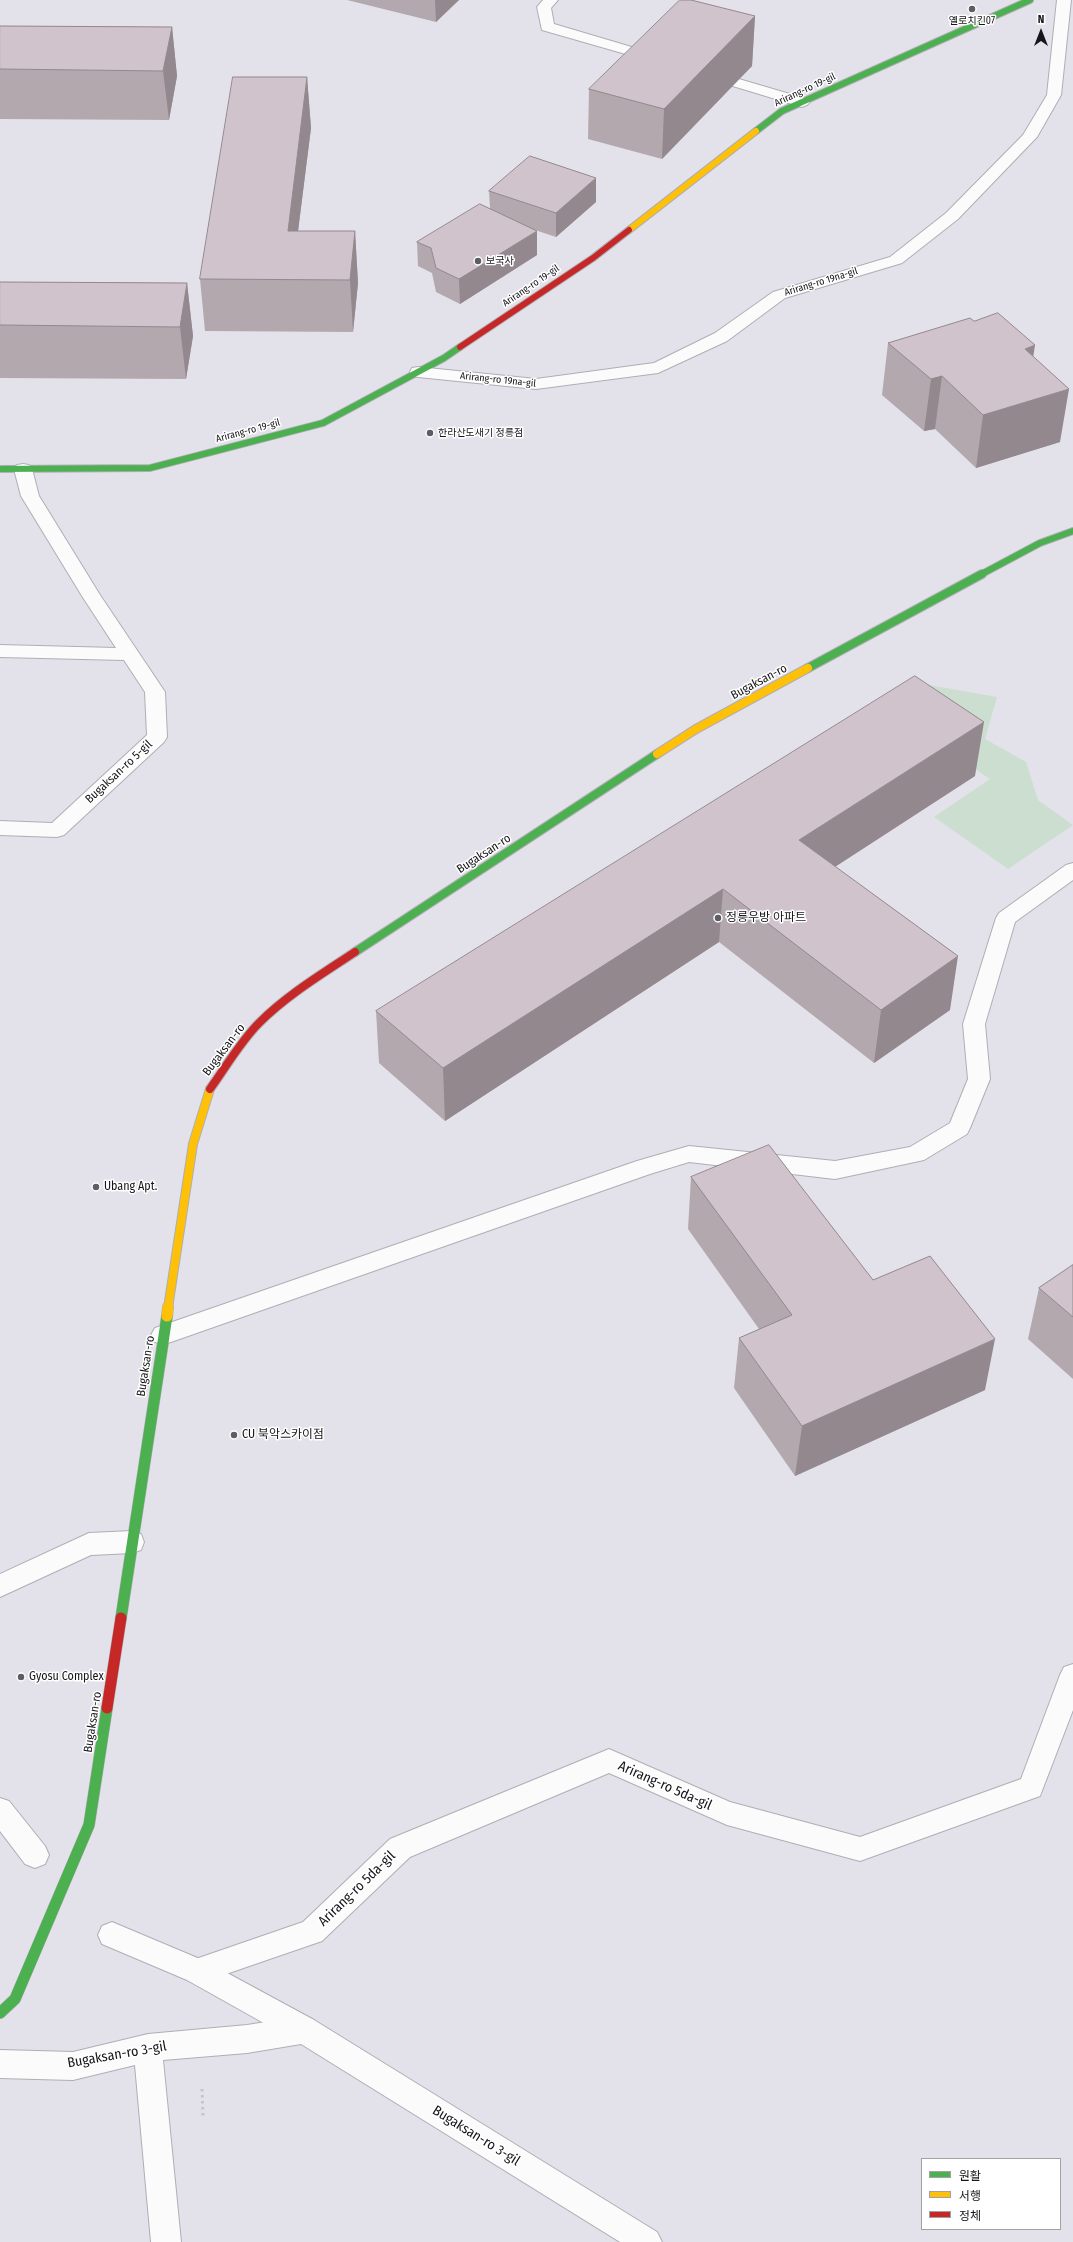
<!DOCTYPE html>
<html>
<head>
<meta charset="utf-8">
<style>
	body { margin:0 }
	#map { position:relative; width:1073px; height:2242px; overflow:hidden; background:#e3e2ea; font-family:"Fira Sans Condensed","Noto Sans KR",sans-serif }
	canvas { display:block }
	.legend { position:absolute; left:921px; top:2158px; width:140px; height:72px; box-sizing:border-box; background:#fff; border:1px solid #a2a1a3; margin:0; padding:5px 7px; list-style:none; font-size:12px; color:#16151a }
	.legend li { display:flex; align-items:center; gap:8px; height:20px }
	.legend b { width:20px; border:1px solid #a2a1a3 }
	.north { position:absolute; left:1021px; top:12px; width:40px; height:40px; -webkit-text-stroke:3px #fff; paint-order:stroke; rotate:0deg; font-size:11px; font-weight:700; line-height:16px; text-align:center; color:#16151a }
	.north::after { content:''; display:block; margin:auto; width:14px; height:18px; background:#16151a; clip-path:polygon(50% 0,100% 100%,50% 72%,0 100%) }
</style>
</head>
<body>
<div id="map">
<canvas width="1073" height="2242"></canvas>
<ul class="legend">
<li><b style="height:5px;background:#4caf50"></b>원활</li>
<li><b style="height:5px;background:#ffc107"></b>서행</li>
<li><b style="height:5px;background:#c62828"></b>정체</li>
</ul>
<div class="north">N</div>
</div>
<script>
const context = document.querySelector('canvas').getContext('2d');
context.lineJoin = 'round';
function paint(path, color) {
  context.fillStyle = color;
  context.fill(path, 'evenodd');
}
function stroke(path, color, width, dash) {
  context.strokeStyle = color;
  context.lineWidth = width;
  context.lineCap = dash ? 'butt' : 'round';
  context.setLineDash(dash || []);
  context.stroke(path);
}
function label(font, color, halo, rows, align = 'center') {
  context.font = font + ' "Fira Sans Condensed","Noto Sans KR",sans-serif';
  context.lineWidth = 3;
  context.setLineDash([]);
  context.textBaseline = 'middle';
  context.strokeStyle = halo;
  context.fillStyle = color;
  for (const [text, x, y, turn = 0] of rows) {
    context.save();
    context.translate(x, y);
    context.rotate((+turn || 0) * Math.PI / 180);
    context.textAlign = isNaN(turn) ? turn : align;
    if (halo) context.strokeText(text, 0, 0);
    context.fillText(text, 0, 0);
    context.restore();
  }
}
const green = new Path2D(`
	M923,684L997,697L985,739L1026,762L1038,800L1073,825L1008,869L934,817L990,779L883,707Z`);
const path = new Path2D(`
	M202,2089L203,2116`);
const lane = new Path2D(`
	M543,0H558L551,8L554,24L662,56L664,59L657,63L542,30L537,7Z
	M708,70L807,99L810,102L807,105L802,107L703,77L701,74L703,71Z
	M0,1798L9,1801L45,1846L49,1855L45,1864L35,1868L25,1864L0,1831Z
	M112,1922L207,1962L314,2020L318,2030L314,2040L304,2044L294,2040L187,1980L102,1944L98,1935L102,1926Z`);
const street = new Path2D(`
	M1057,0H1071L1061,95L1037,137L958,219L902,263L785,298L727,341L658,373L536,389L418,377L412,376L410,372L412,368L418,367L536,379L654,363L715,333L773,292L890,257L946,213L1023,135L1047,95Z
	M23,464L29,465L32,469L39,496L100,595L165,692L167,737L164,742L64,835L57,837L0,835V821L52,823L147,735L145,692L124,660L0,657V645L116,648L82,596L21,496L14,469L17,465Z
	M1073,863V880L1015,922L985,1024L990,1079L970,1128L967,1134L924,1160L835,1179L689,1162L650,1174L171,1342L163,1344L155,1342L151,1335L155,1328L637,1161L689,1146L835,1161L910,1147L950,1123L968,1079L963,1024L996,918L999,913L1066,865Z
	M132,1531L141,1534L144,1542L141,1550L132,1553L91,1555L0,1597V1574L89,1533Z
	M1073,1664V1710L1040,1796L860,1861L727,1825L609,1773L410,1857L322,1941L197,1984L187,1980L183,1971L187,1962L303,1922L390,1839L609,1749L730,1802L860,1837L1021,1779L1060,1675L1064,1667Z
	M304,2016L314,2020L657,2232L662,2242H620L301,2044L247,2053L163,2060L181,2242H151L135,2065L73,2080L0,2078V2050L73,2052L148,2034L247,2025Z`);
const fastFar2 = new Path2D(`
	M756,131L782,111L1030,0
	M0,469L150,468L323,423L444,358L460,347
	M980,575L1040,543L1073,531`);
const fastFar1 = new Path2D(`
	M808,668L982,574
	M355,952L657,754`);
const fast = new Path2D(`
	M121,1618L167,1316
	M0,2013L15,1999L89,1825L107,1708`);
const slowFar2 = new Path2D(`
	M629,230L756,131`);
const slowFar1 = new Path2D(`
	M657,754L696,729L808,668
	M168,1308L193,1144L210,1089`);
const slow = new Path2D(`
	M167,1316L168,1307`);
const jamFar2 = new Path2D(`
	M460,347L593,258L629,230`);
const jamFar1 = new Path2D(`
	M210,1089C226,1067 240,1042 259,1023C287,995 322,974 355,952`);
const jam = new Path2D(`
	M107,1708L121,1618`);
const wall = new Path2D(`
	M347,0H459L436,22Z
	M755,16L752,66L662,159L588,139L589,89Z
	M0,26L172,27L177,76L169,120L0,119Z
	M307,77L311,128L298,231H355L358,283L353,332L205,331L200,279Z
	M596,178V202L556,237L535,230L537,255L460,304L436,292L432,273L418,266L417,242L490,208L489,191Z
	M0,282L187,283L193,336L186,379L0,378Z
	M974,321L1034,357L1060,442L976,468L935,429L924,431L882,395L888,343Z
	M975,776L835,867L950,1010L874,1063L719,942L445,1121L379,1063L376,1011Z
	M691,1177L873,1280L985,1390L795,1476L734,1388L739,1338L759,1329L688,1229Z
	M1073,1265V1379L1028,1339L1039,1288Z`);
const shadedWall = new Path2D(`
	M435,0H459L436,22Z
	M755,16L752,66L662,159L664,109Z
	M172,27L177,76L169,120L163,71Z
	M307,77L311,128L292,279L288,231Z
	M596,178V202L556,237V213Z
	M355,231L358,283L353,332L350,280Z
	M537,231V255L460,304L459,279Z
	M187,283L193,336L186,379L180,327Z
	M1035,345L1027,398L1025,349Z
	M942,376L935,429L924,431L931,379Z
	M1069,389L1060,442L976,468L983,415Z
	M984,722L975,776L793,894L799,840Z
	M723,889L719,942L445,1121L443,1068Z
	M958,956L950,1010L874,1063L881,1010Z
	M995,1339L985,1390L795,1476L802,1426Z`);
const building = new Path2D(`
	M680,0H691L755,16L664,109L589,89Z
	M0,26L172,27L163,71L0,69Z
	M233,77H307L288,231H355L350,280L200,279Z
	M530,156L596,178L556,213L489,191Z
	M480,204L537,231L459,279L436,268L431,248L417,242Z
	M0,282L187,283L180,327L0,325Z
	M998,313L1035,345L1025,349L1069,389L983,415L942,376L931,379L888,343L970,318L974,321Z
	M915,676L984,722L799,840L958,956L881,1010L723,889L443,1068L376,1011Z
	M769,1145L873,1280L930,1256L995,1339L802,1426L739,1338L792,1315L691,1177Z
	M1073,1265V1317L1039,1288Z`);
const markers = [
	[972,9,4,"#5e5d63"],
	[478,261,4,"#5e5d63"],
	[430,433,4,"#5e5d63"],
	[718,918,4,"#5e5d63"],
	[96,1187,4,"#5e5d63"],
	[234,1435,4,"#5e5d63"],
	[21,1677,4,"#5e5d63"]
];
const farPoinames = [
	["옐로치킨07",972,21,"center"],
	["보국사",486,261],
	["한라산도새기 정릉점",438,433]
];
const farStreetnames = [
	["Arirang-ro 19-gil",805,90,-25],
	["Arirang-ro 19na-gil",821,282,-17],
	["Arirang-ro 19-gil",531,286,-34],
	["Arirang-ro 19na-gil",498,380,6],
	["Arirang-ro 19-gil",248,431,-15]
];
const streetNames = [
	["Bugaksan-ro",759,682,-28],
	["Bugaksan-ro 5-gil",119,772,-43],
	["Bugaksan-ro",484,854,-33],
	["Bugaksan-ro",224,1050,-53],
	["Bugaksan-ro",146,1366,-81],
	["Bugaksan-ro",93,1722,-81]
];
const poiNames = [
	["정릉우방 아파트",726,918],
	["Ubang Apt.",104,1187],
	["CU 북악스카이점",242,1435],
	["Gyosu Complex",29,1677]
];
const nearStreetnames = [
	["Arirang-ro 5da-gil",665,1786,24],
	["Arirang-ro 5da-gil",357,1889,-44],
	["Bugaksan-ro 3-gil",117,2055,-10],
	["Bugaksan-ro 3-gil",476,2136,32]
];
paint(green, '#cbdecf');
stroke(lane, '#afaeb5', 2);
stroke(street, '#afaeb5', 2);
stroke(fastFar2, '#afaeb5', 8);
stroke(fastFar1, '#afaeb5', 10);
stroke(fast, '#afaeb5', 12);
stroke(slowFar2, '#afaeb5', 8);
stroke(slowFar1, '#afaeb5', 10);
stroke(slow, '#afaeb5', 12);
stroke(jamFar2, '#afaeb5', 8);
stroke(jamFar1, '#afaeb5', 10);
stroke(jam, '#afaeb5', 12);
stroke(path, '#c5c5c7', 3, [2.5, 3.5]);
paint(lane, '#fbfbfc');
paint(street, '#fbfbfc');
stroke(fastFar2, '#4caf50', 6);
stroke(fastFar1, '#4caf50', 8);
stroke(fast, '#4caf50', 11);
stroke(slowFar2, '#ffc107', 6);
stroke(slowFar1, '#ffc107', 8);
stroke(slow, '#ffc107', 11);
stroke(jamFar2, '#c62828', 6);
stroke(jamFar1, '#c62828', 8);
stroke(jam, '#c62828', 11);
paint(wall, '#b4a8af');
paint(shadedWall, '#92888e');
paint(building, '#d1c3cb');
stroke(building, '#92888e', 1);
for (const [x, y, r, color] of markers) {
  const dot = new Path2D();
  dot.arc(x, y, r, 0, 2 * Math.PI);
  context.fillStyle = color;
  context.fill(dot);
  stroke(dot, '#fff', 1.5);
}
label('10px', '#16151a', '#fff', farPoinames, 'left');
label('10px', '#16151a', '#fff', farStreetnames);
label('12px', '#16151a', '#fff', streetNames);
label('12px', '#16151a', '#fff', poiNames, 'left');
label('14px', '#16151a', '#fff', nearStreetnames);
</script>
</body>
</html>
